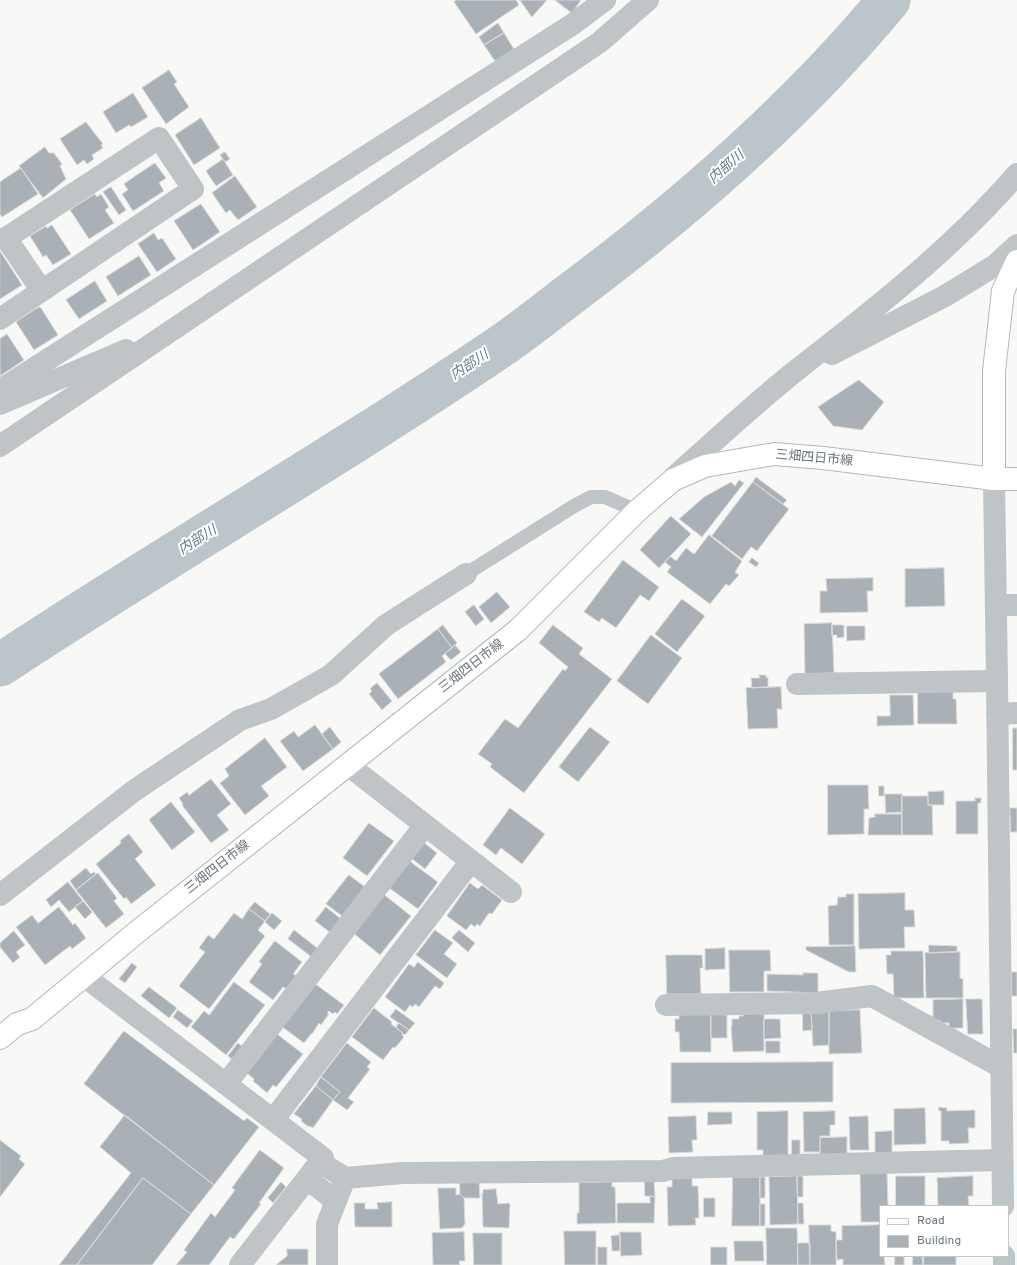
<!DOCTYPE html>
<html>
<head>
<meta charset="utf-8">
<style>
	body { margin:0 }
	#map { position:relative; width:1017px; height:1265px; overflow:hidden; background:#f8f8f6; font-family:Overpass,sans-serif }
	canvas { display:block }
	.legend { position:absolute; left:879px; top:1205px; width:130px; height:52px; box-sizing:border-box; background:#fff; border:1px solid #c1c7cc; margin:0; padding:5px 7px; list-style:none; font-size:12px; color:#65747f }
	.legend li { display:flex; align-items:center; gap:8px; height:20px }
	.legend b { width:20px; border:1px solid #c1c7cc }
</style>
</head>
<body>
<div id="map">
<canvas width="1017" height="1265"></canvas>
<ul class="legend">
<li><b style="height:5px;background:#fff"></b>Road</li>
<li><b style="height:11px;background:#a9b1b6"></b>Building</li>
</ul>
</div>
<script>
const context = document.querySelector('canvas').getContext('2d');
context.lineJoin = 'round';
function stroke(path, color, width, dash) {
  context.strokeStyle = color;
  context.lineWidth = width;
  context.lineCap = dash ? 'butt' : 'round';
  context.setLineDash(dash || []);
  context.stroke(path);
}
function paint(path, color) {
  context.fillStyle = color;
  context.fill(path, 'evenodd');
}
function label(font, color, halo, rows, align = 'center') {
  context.font = font + ' Overpass,"Noto Sans JP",sans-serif';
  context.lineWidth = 4;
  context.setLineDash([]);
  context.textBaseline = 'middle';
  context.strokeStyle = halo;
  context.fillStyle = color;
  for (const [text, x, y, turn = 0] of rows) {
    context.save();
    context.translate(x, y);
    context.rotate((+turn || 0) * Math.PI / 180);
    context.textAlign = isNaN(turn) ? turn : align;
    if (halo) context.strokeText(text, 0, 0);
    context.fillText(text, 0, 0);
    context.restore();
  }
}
const river = new Path2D(`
	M0,665C165,556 337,457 501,346C526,329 549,310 573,292C688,206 797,111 889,0`);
const building = new Path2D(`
	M456,0H516L519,5L476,34L454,2Z
	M520,0H547L532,17Z
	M555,0H581L572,13Z
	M498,23L504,33L484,45L479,37Z
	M504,33L514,49L495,61L484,45Z
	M169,70L177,82L174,84L189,107L166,124L142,88Z
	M133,93L148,117L131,127L129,125L116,133L103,112Z
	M201,118L220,148L194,165L175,135Z
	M86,122L103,144L101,145L103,148L92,155L94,159L87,164L84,160L77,165L60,139Z
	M45,147L49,153H54L62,164L60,166L66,179L43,198L19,166Z
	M225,152L230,159L225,162L220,155Z
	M223,159L233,175L216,186L206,171Z
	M155,163L166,178L159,183L164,191L133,211L122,194L128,190L124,184Z
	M21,168L38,194L2,217L0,214V182Z
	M235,176L257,207L238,220L230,210L226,213L212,193Z
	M111,187L126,210L119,215L103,192Z
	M95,194L97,197L101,194L109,207L105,210L114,223L89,239L70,210Z
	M201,204L220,232L193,250L174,221Z
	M52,225L71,254L53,265L46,255L43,257L30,236L46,226L47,228Z
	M154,233L158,240L162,238L176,259L157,272L138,244Z
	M0,251L22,285L0,299Z
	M139,256L151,275L118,296L106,277Z
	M95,281L107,301L79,319L66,300Z
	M39,307L41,308L58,335L34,350L16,322Z
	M7,334L24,360L0,376V339Z
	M859,380L884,402L862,430L833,426L818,407Z
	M756,477L787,500L783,504L753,482Z
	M739,480L744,483L702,537L679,519L704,497L731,482L735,486Z
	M753,482L789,509L757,551L751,547L742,559L712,536Z
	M671,516L691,534L659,568L640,550Z
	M709,535L742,561L735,572L739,575L729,586L726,584L710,604L667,572L671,567L665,562L670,556L676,561L686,548L694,554Z
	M752,558L759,563L756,567L749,562Z
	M623,560L659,587L649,601L640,595L616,628L602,618L599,622L584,612Z
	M944,568L945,606L905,607V569Z
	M873,578V591H867L868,612L820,613V591H827L826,579Z
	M497,592L510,607L491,623L479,607Z
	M682,599L705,616L677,652L655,634Z
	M474,605L484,619L476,626L465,612Z
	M832,623L834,673L805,674L804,624Z
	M443,625L457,643L452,648L438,629Z
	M553,625L583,648L579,654L612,679L524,793L490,767L492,764L478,754L505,719L518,728L563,669L565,671L568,667L539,643Z
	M832,625H844V637L837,638V635H832Z
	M847,626H865V640L847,641Z
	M438,629L452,648L442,656L446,662L398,699L379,674Z
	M651,635L682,658L648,704L617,681Z
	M455,645L461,652L451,660L445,654Z
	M759,675H766V678L768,677V687L752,688L751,678H760Z
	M377,683L392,701L382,710L369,694L372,691L370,689Z
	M781,687L782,709H777L778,728L748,729L746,688Z
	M918,688H953V699H956L957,724H918Z
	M890,695H913L914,725L877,726V716H890Z
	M315,725L333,749L303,771L280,741L294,731L298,737Z
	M330,727L341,742L333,749L322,734Z
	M590,727L610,742L578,782L559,767Z
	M1013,728H1017V770H1013Z
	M265,738L287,767L261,786L269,796L245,815L220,783L229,776L225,769Z
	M211,779L231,804L217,815L229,830L211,843L182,805L183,804L179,798L187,792L189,795Z
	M828,785H868L869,809H864V834L828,835Z
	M879,786H884V796H879Z
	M944,791V805H928V792Z
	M885,794H902V812L886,813Z
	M902,796H928V805H932L933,835H902Z
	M975,798H981V803H978V834H956V801H975Z
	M171,802L195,832L172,850L149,820Z
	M510,808L545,834L522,864L501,848L496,855L483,845Z
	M1010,808H1017V832H1011Z
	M875,814H902V835H868L869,818L875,817Z
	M369,823L394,841L367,876L343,858Z
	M129,834L143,852L135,859L156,885L131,904L126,897L124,899L96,864L121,843L120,841Z
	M423,842L437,853L425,869L411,858Z
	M408,860L438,882L418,909L388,887Z
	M86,868L91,874L94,872L96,874L76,890L70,881Z
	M98,873L117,898L114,901L124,914L106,928L76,890Z
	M349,875L365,887L342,916L326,904Z
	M68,882L83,901L69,912L59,900L51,907L46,900Z
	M470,883L478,889L482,885L502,900L492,914L489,913L480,926L477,924L475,927L471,924L466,930L447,916Z
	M382,893L411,916L380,955L352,932Z
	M905,893V910H914L915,927H904L905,948L859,949L858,894Z
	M846,894H854V945H829L828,906L837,905L838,897H846Z
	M83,901L92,912L85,919L75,907Z
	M255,902L270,914L265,921L249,909Z
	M59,907L73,925L75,923L86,938L72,949L70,946L45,965L16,927L32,915L38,923Z
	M326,907L341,919L331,933L315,921Z
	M249,909L265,921L258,930L265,936L209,1009L179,986L205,952L199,948L208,935L214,939L234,913L242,919Z
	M272,913L282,921L274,930L265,922Z
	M294,930L320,950L313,958L288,939Z
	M435,930L453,943L444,954L457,964L447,978L416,955Z
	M459,930L475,943L468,952L452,938Z
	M14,931L25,945L16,952L20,957L13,963L0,947V943Z
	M275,941L302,962L293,974L297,976L287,989L283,987L273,1000L249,982L262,964L259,962Z
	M929,945L957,946V952L929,953Z
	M855,946L856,972H849L806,950V947Z
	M725,948V969L705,970V949Z
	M729,950H770L771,971H764V992H730Z
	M891,951H923L924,998H894L893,974H887L886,955H891Z
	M960,952V978L963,979V998H926L925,953Z
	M666,955H702L703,968H700L701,994H667Z
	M418,962L444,983L440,989L435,986L419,1007L415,1004L413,1007L410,1005L405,1012L385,997L409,964L414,967Z
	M132,963L137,967L125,983L119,979Z
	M1012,972H1017V996H1012Z
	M803,973H818V993L767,991V974L803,975Z
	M234,982L265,1005L226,1055L191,1027L204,1011L209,1015Z
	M314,983L344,1005L337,1014L335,1012L333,1014L329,1011L327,1013L329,1014L321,1025L319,1023L312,1034H311L304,1043L281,1026Z
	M149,987L177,1008L169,1018L141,996Z
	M963,999V1028H949V1023H941V1021L933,1019V1000Z
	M966,999H982L983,1034H968Z
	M374,1008L392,1022L391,1024L403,1033L402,1035L404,1037L395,1048L393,1047L383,1060L352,1037Z
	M396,1009L415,1023L409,1030L390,1017Z
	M178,1010L193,1021L187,1028L173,1017Z
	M860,1010L862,1053L829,1054V1011Z
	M829,1011V1045L813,1046L811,1012Z
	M742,1012H764V1051L733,1052L731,1026H732V1019H739V1016H743Z
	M803,1012H811L812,1030L803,1031Z
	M711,1014V1052H680L679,1032H675V1019H679V1015Z
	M711,1014L727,1015V1038H711Z
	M764,1019H780L781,1038L764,1039Z
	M399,1023L409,1030L405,1035L396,1028Z
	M1013,1029H1017V1053H1014Z
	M124,1031L244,1121L247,1118L259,1127L214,1185L84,1084Z
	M277,1034L303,1054L276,1087L273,1085L267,1093L253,1081L254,1079L247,1073Z
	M766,1041H780V1053H766Z
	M238,1043L243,1047L233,1060L228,1056Z
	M347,1043L371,1062L367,1067L370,1069L348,1098L354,1102L347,1110L333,1100L340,1092L321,1077Z
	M833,1062V1102L671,1103V1063Z
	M321,1077L340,1092L333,1100L316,1086Z
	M316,1086L333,1100L313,1128L310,1126L309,1127L301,1121L302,1119L294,1114Z
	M939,1107L947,1108V1111L975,1110V1128H968L969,1143L949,1144V1141H941V1111H939Z
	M925,1108L926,1144L894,1145V1109Z
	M788,1111V1158H763V1150H757V1112Z
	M835,1111V1125H830V1136H820V1152H804L803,1112Z
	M708,1112H732V1124L708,1125Z
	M125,1115L214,1185L191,1214L143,1178L77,1265H59L131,1173L100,1147Z
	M696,1116L697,1140H692L693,1152L669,1153L668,1117Z
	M868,1116L869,1150H850L849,1117Z
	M892,1131V1153H875V1132Z
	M847,1137V1156L820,1157V1138Z
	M0,1140L21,1156L19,1159L25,1164L0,1197Z
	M792,1140H800V1157H792Z
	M260,1150L284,1168L259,1203L261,1204L234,1239L230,1237L209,1265H176L187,1252L184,1250L211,1213L215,1217L235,1190L232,1188Z
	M887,1173L888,1206H880V1222H861L860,1174Z
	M797,1176H803V1197H798Z
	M797,1176L798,1224L770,1225L769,1177Z
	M896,1176H925V1206H896Z
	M973,1176V1196H968L969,1206H938L937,1178Z
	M733,1177H760V1226H732Z
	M760,1177H765V1198H760Z
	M143,1178L191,1214L152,1265H77Z
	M692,1178V1186H698L699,1218H695L696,1225L668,1226L667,1187H672V1179Z
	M460,1181H479L480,1198H464L460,1194Z
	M645,1181H654L655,1197L645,1196Z
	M281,1182L286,1187L273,1203L268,1198Z
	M612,1182V1187H615L616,1223L577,1224V1213H579V1183Z
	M438,1188H456V1195L460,1194L464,1198L465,1224L462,1228L440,1229Z
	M496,1189L498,1204L509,1203L510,1205L509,1228L483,1227L482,1193L483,1194V1190Z
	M650,1196L655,1197L654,1223H617V1203H650Z
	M704,1198H715V1217H704Z
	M392,1202V1227H355L354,1203H365V1209H378L377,1203Z
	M798,1203H803L804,1224H798Z
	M760,1204H765V1226H760Z
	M809,1225H831V1231L836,1232V1265H810Z
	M880,1225V1256H884L885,1265H843V1259L837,1260L836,1240H842V1226Z
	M766,1228H797L798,1265H767Z
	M564,1231H596V1265H565Z
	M464,1232L465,1261H459L460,1265H433L432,1233Z
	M620,1232H641L642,1255L621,1256Z
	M473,1233H502V1265H474Z
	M620,1235V1251H612L611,1236Z
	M734,1241H763L764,1261H735Z
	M798,1243H810V1265H798Z
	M598,1247H607V1265H598Z
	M711,1247H727V1265H711Z
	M287,1249H308V1265H276L287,1256Z
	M895,1256H904V1265H895Z
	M913,1256H922L923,1265H913Z
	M924,1256H956V1265H924Z`);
const service = new Path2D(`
	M466,574L574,506L591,497H605L637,511`);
const minor = new Path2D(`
	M0,319L193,189L159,138L6,238L42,291
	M832,354L945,296L994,266L1017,245
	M0,390L573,24L605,0
	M0,404L126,350
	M0,446L600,42L648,0
	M674,477C715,441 755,403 798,369C875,309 953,248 1017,174
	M996,605H1017
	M797,684L997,681L1003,1206
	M997,714L1017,713
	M348,765L511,892
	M0,895L135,790L240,720L271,709L331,675L386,625L466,574
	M84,976L323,1158L240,1265
	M666,1005L816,1003L872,996L1001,1067
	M226,1084L425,825
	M273,1120L471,861
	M320,1162L345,1178L403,1173L663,1171L673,1168L1001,1160
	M307,1179L336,1201
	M1004,1256V1265
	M327,1265V1224L345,1178`);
const tertiary = new Path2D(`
	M994,479L997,681`);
const secondary = new Path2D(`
	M994,479V371L1003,291L1017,261
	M0,1038L17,1024L32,1019L137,932L518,630L637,511L673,480L705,466L774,454L823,458L994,479H1017`);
const streetNames = [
	["三畑四日市線",814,459,5],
	["三畑四日市線",472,667,-38],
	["三畑四日市線",218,868,-38]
];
const waterNames = [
	["内部川",727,168,-41],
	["内部川",470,366,-33],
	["内部川",198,541,-32]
];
stroke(river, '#bbc5ca', 43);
paint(building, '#a9b1b6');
stroke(building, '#dadad8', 1);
stroke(secondary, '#b2b8bc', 24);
stroke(service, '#bfc4c7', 14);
stroke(minor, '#bfc4c7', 22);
stroke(tertiary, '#bfc4c7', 22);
stroke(secondary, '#fff', 22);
label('13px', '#65747f', '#fff', streetNames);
label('italic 14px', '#657980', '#fff', waterNames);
</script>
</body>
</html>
